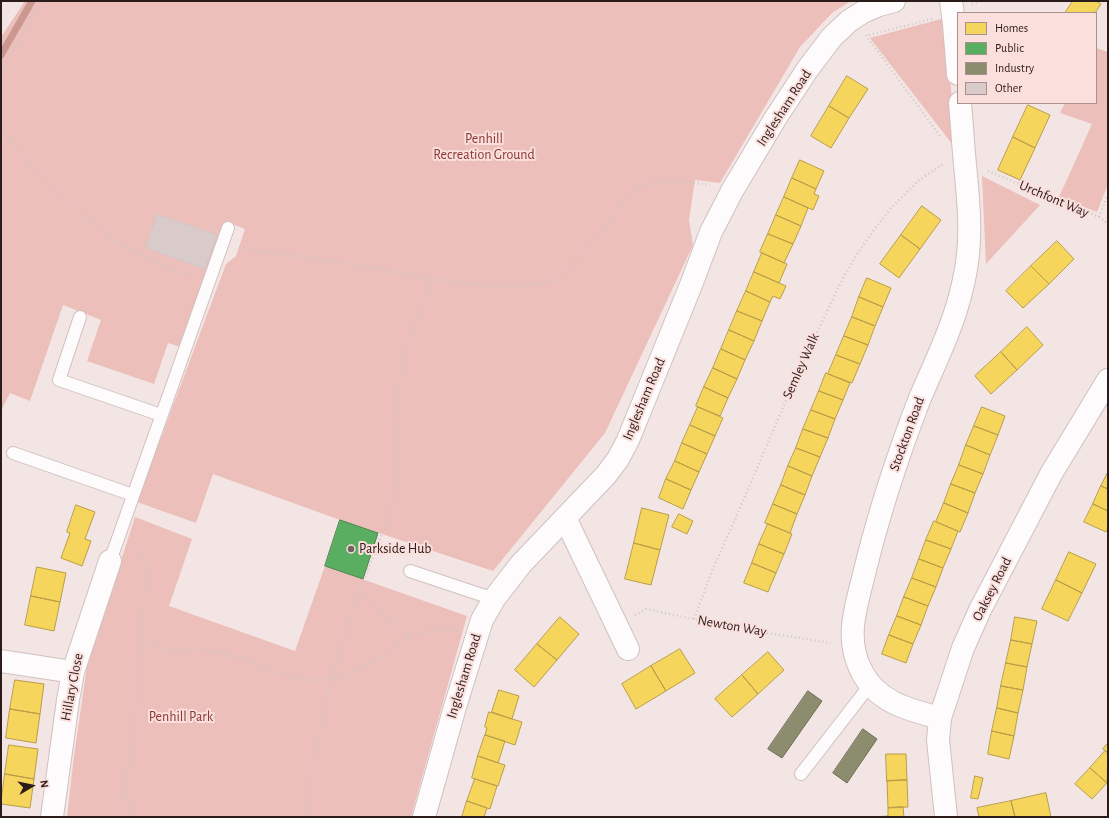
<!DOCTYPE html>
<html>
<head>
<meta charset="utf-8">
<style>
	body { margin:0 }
	#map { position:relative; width:1109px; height:818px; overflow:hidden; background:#f3e5e3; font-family:"Alegreya Sans",sans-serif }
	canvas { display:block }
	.frame { position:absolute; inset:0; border:2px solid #2b1b1a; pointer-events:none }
	.legend { position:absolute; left:957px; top:12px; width:140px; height:92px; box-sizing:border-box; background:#fadfdc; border:1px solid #a7918e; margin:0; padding:5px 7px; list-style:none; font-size:12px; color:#2b1b1a }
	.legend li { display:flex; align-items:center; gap:8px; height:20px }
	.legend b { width:20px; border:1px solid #a7918e }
	.north { position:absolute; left:12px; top:766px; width:40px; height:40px; -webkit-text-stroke:3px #fadfdc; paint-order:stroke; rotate:81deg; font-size:11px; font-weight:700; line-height:16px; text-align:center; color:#2b1b1a }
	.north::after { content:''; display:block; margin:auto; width:14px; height:18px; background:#2b1b1a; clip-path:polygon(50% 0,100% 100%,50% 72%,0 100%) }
</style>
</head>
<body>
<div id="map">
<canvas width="1109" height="818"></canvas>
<div class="frame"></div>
<ul class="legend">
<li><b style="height:11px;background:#f6d55c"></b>Homes</li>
<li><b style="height:11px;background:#5aae61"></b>Public</li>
<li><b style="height:11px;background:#8c8c6e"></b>Industry</li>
<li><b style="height:11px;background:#d9cbc9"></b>Other</li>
</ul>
<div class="north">N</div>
</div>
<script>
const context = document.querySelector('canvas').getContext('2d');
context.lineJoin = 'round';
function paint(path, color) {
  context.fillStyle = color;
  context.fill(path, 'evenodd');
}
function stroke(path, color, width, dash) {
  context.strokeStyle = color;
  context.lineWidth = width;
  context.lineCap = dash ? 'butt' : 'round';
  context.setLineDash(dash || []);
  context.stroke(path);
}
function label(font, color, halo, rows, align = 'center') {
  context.font = font + ' "Alegreya Sans",sans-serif';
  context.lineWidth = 4;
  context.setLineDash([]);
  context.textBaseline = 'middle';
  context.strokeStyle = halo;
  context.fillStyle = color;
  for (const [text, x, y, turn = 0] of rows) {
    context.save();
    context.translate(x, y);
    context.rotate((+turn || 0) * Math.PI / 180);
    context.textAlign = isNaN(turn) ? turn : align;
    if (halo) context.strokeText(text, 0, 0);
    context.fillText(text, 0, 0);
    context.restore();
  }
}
const green = new Path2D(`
	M25,1H851L832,13L800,47L720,183L695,180L689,220L693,245L605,433L493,571L340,520L213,474L196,523L137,502L226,264L236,256L245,229L227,222L181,347L168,343L154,384L87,361L101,320L63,305L30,401L10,393L1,411V37Z
	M945,18L956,149L870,38Z
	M1096,48L1108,52V184L1097,212L1059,197L1092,124L1060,113L1065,103H1096Z
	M982,176L1040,205L986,264Z
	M135,517L192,539L169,606L295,651L325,566L467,616L411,817H67L74,756L87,666Z`);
const homes = new Path2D(`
	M1073,1H1096L1101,4L1095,13H1065Z
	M847,76L868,89L849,118L829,106Z
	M1028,105L1050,115L1035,148L1013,137Z
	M829,106L849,118L831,148L811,136Z
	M1013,137L1035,148L1020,180L998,170Z
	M800,160L824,171L816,189L792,178Z
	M792,178L816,189L814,194L819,196L813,210L784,197Z
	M784,197L808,208L801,226L776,215Z
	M922,206L941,220L920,249L901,235Z
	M776,215L801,226L793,244L768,234Z
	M768,234L793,244L784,263L760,252Z
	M901,235L920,249L899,278L880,264Z
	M1057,241L1074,259L1049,284L1031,266Z
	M762,253L787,264L779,283L754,272Z
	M1031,266L1049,284L1023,308L1006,291Z
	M754,272L786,286L780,299L773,296L770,302L746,291Z
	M867,278L891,288L883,307L859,297Z
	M746,291L770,302L762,321L737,311Z
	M859,297L883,307L875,326L852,317Z
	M737,311L762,321L754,341L729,330Z
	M852,317L875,326L868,345L844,336Z
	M1027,327L1043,345L1017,370L1001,352Z
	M729,330L754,341L745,360L721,349Z
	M844,336L868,345L860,364L836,355Z
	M721,349L745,360L737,379L713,368Z
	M1001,352L1017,370L991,394L975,376Z
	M836,355L860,364L852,383L828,374Z
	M713,368L737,379L728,398L704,387Z
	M826,373L850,383L843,400L819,391Z
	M704,387L728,398L720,416L696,406Z
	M819,391L843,400L835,419L811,410Z
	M698,407L723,418L715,436L690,425Z
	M982,407L1005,416L998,435L974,426Z
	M811,410L835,419L828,438L803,429Z
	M690,425L715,436L707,454L682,443Z
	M974,426L998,435L990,455L966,445Z
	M803,429L828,438L820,457L796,448Z
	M682,443L707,454L699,472L675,461Z
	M966,445L990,455L983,474L959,465Z
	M796,448L820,457L812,476L788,466Z
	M675,461L699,472L691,490L666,479Z
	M959,465L983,474L975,493L951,484Z
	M788,466L812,476L805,495L781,485Z
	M1108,472V489L1101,486Z
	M666,479L691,490L683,509L659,498Z
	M951,484L975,493L968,513L944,503Z
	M781,485L805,495L797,514L773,504Z
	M1101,486L1108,489V511L1093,504Z
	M944,503L968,513L960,532L936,522Z
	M773,504L797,514L790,533L765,523Z
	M1093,504L1108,511V528L1106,532L1084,522Z
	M76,505L95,512L85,539L91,541L82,566L61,558L70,533L67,532Z
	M642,508L669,515L660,550L634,543Z
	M679,514L693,521L687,534L672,527Z
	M934,521L958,531L951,549L926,540Z
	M768,524L792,534L784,554L759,544Z
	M926,540L951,549L943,568L919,559Z
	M634,543L660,550L651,585L625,579Z
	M759,544L784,554L776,573L752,563Z
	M1069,552L1096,564L1082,593L1056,580Z
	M919,559L943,568L936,587L912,578Z
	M752,563L776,573L768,592L744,583Z
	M37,567L66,573L60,602L31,596Z
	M912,578L936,587L928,606L904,597Z
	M1056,580L1082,593L1068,621L1042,609Z
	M31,596L60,602L54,631L25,625Z
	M904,597L928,606L921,625L897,616Z
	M897,616L921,625L913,644L889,635Z
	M560,617L579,634L557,660L537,644Z
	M1015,617L1037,621L1032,644L1011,640Z
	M889,635L913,644L906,663L882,654Z
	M1011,640L1032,644L1027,667L1006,663Z
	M537,644L557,660L534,687L515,670Z
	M680,649L695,673L666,691L651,666Z
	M768,652L784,670L758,694L742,675Z
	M1006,663L1027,667L1023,690L1001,686Z
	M651,666L666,691L636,709L622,684Z
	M742,675L758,694L732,717L715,699Z
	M15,680L44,684L40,714L10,709Z
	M1001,686L1023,690L1018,713L997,708Z
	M499,690L519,696L512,719L492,712Z
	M997,708L1018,713L1014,736L992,731Z
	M10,709L40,714L36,743L6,738Z
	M489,712L522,722L515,745L485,735L487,728L485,727Z
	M992,731L1014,736L1009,759L988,754Z
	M485,735L505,741L498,763L478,756Z
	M1108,743V753L1103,749Z
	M9,745L38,749L34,779L5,774Z
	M1105,751L1108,753L1107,783L1090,768Z
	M886,754H906L907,780L887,781Z
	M478,756L505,765L498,786L472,778Z
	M1090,768L1107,783L1092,799L1075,784Z
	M5,774L34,779L30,808L1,804Z
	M975,776L983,778L978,799L971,798Z
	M475,779L497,786L490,809L467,801Z
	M907,780L908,807L888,808L887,781Z
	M1046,793L1051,817H1015L1011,801Z
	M467,801L487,808L484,817H462Z
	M1011,801L1015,817H979L977,808Z
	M903,807L904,817H875L888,816V808Z`);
const public = new Path2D(`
	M340,520L378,533L363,579L325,566Z`);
const industry = new Path2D(`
	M808,691L822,701L782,758L768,749Z
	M863,729L877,739L847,783L833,773Z`);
const stream = new Path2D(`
	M1,55L32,1`);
const building = new Path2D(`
	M157,214L217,235L205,269L146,248Z`);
const path = new Path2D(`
	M972,4L980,1
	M866,35L940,136
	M869,35L932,19
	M1,72L42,1
	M1,131C43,176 85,224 139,254C156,264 175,269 193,276
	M988,171L1099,217L1108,224
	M1099,217L1108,194
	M239,247C284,254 330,261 376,269C429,278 493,293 547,282C560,280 567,271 575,261C584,252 593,242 601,232C614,215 629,190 650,184C670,178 690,182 710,185
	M132,547L139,552L143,558L145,565V590L135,723L125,786L134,817
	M359,592L382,534L399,480L396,415L404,350L433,279
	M635,615L646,609L731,627L831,643
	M694,619L712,571L740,508L799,370L842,280L857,254L876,227L892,207L918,181L943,164
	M141,636L167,650L182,651L193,648L203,649L222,653L250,661L292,678L309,680L331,679L352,671L371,662L410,637L425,632L437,629L457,630
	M118,817L125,786
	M305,817L312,768L331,679L359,592L410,637`);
const service = new Path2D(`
	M80,317L59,380L161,415
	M13,453L133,495
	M110,561L228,228
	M410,571L494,599
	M801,774L870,685`);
const minor = new Path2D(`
	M951,1L954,24L958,74
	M565,518L628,649
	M1,661L73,672
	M940,718C909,710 876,702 861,670C844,637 857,604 865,570C879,513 897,458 918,403C934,364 954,326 963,284C973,244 969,205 965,165C963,144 962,124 960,103
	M52,817L68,700L73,672L110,561
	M424,817L455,707L482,620L494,599L521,564L606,475L618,459L628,440L691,285L711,232L732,191L775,119L807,70L832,37L849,21L863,12L879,5L894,1
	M946,817L938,740L940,718L963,648L980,610L1051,474L1108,380`);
const markers = [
	[351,549,4,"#716260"]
];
const streetNames = [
	["Inglesham Road",784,108,-57],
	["Urchfont Way",1054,199,23],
	["Semley Walk",801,366,-66],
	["Inglesham Road",644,399,-67],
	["Stockton Road",907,434,-70],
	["Oaksey Road",992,589,-63],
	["Newton Way",732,626,10],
	["Inglesham Road",464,676,-73],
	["Hillary Close",72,687,-79]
];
const parkNames = [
	["Penhill",484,139],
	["Recreation Ground",484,155],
	["Penhill Park",181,717]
];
const poiNames = [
	["Parkside Hub",359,549]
];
paint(green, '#ecbfba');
paint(homes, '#f6d55c');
stroke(homes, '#b99d48', 1);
paint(public, '#5aae61');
stroke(public, '#4c824c', 1);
paint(industry, '#8c8c6e');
stroke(industry, '#6f6a55', 1);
stroke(stream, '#ca9791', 7);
paint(building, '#d9cbc9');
stroke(building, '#d4c5c4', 1);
stroke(service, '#cfc1c0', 14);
stroke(minor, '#cfc1c0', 24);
stroke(path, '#cdc8c7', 2.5, [1, 3]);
stroke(service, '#fdfbfb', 12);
stroke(minor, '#fdfbfb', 22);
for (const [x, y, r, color] of markers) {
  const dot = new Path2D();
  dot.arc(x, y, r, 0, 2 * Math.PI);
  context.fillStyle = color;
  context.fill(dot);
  stroke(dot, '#fadfdc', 1.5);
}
label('14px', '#2b1b1a', '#fadfdc', streetNames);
label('14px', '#8b3632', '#fadfdc', parkNames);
label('14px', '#2b1b1a', '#fadfdc', poiNames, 'left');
</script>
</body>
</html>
